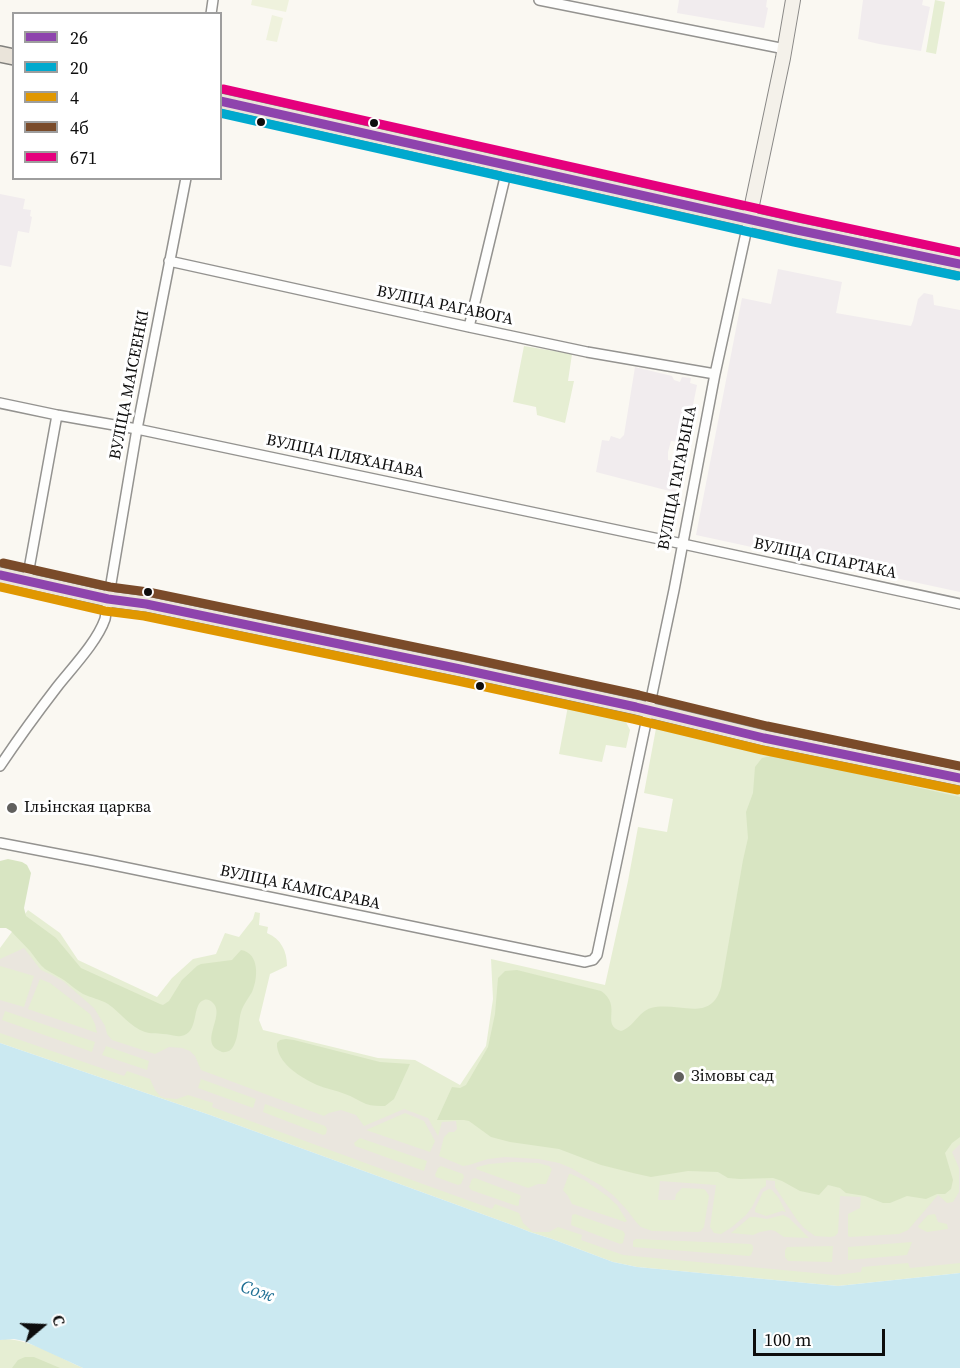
<!DOCTYPE html>
<html>
<head>
<meta charset="utf-8">
<style>
	body { margin:0 }
	#map { position:relative; width:960px; height:1368px; overflow:hidden; background:#faf8f2; font-family:"Source Serif 4",serif }
	canvas { display:block }
	.legend { position:absolute; left:12px; top:12px; width:210px; height:168px; box-sizing:border-box; background:#fff; border:2px solid #9e9e9e; margin:0; padding:8px 10px; list-style:none; font-size:18px; color:#0d0d0d }
	.legend li { display:flex; align-items:center; gap:12px; height:30px }
	.legend b { width:30px; border:2px solid #9e9e9e }
	.north { position:absolute; left:12px; top:1296px; width:60px; height:60px; -webkit-text-stroke:4px #fff; paint-order:stroke; rotate:71deg; font-size:16px; font-weight:700; line-height:24px; text-align:center; color:#0d0d0d }
	.north::after { content:''; display:block; margin:auto; width:21px; height:27px; background:#0d0d0d; clip-path:polygon(50% 0,100% 100%,50% 72%,0 100%) }
	.scale { position:absolute; left:753px; top:1329px; width:132px; height:27px; box-sizing:border-box; border:3px solid #0d0d0d; border-top:0; padding-left:8px; font-size:18px; line-height:21px; white-space:nowrap; color:#0d0d0d; -webkit-text-stroke:4px #fff; paint-order:stroke }
</style>
</head>
<body>
<div id="map">
<canvas width="960" height="1368"></canvas>
<ul class="legend">
<li><b style="height:8px;background:#8e44ad"></b>26</li>
<li><b style="height:8px;background:#00a9ce"></b>20</li>
<li><b style="height:8px;background:#e09701"></b>4</li>
<li><b style="height:8px;background:#7a4b2a"></b>4б</li>
<li><b style="height:8px;background:#e5007d"></b>671</li>
</ul>
<div class="north">С</div>
<div class="scale">100 m</div>
</div>
<script>
const context = document.querySelector('canvas').getContext('2d');
context.lineJoin = 'round';
function paint(path, color) {
  context.fillStyle = color;
  context.fill(path, 'evenodd');
}
function stroke(path, color, width, dash) {
  context.strokeStyle = color;
  context.lineWidth = width;
  context.lineCap = dash ? 'butt' : 'round';
  context.setLineDash(dash || []);
  context.stroke(path);
}
function label(font, color, halo, rows, align = 'center') {
  context.font = font + ' "Source Serif 4",serif';
  context.lineWidth = 6;
  context.setLineDash([]);
  context.textBaseline = 'middle';
  context.strokeStyle = halo;
  context.fillStyle = color;
  for (const [text, x, y, turn = 0] of rows) {
    context.save();
    context.translate(x, y);
    context.rotate((+turn || 0) * Math.PI / 180);
    context.textAlign = isNaN(turn) ? turn : align;
    if (halo) context.strokeText(text, 0, 0);
    context.fillText(text, 0, 0);
    context.restore();
  }
}
const industrial = new Path2D(`
	M679,0H767L766,7L768,8L764,28L677,13Z
	M863,0H923L922,5L930,7L921,51L879,44L858,39Z
	M0,194L25,199L23,209L31,210L30,216L32,217L29,233L18,231L11,267L0,265Z
	M778,269L842,282L836,313L911,326L913,321L918,299L924,293L933,295L934,305L960,310V592L696,535L742,298L771,304Z
	M635,367L672,376L674,380L680,382L682,377L691,378L690,383L697,385L686,440L680,439L679,442L671,441L668,452V460L684,464L677,493L596,472L602,440L609,441L611,436L620,439L624,435Z`);
const green = new Path2D(`
	M935,0L945,2L936,54L926,52Z
	M524,346L572,354L568,381H574L565,423L537,415L536,407L513,402Z
	M568,706L623,716L630,730L626,748L606,745L602,762L559,754Z
	M657,723L960,793V1273L838,1286L637,1267L613,1262L552,1239L530,1232L515,1226L210,1115L0,1043V948L28,910L60,933L78,960L157,997L172,978L193,959L216,954L225,933L239,937L253,919L255,912L260,913L259,925L268,927L267,933C281,939 287,951 287,966L270,974L259,1020L263,1030L378,1058L415,1060L460,1085L486,1046L493,999L491,959L605,985L628,881L638,827L667,832L673,799L644,793Z
	M4,1339C33,1340 58,1357 83,1368H0V1340Z`);
const forest = new Path2D(`
	M775,755L960,797V1137L952,1143L945,1153L953,1180L951,1189L945,1194H937L926,1199L907,1196L890,1203H883L865,1196L846,1193L840,1188L828,1185L819,1195L800,1191L782,1181L773,1178L740,1179L728,1178L718,1172L688,1171L651,1177L633,1173L601,1165L559,1149L510,1142L491,1137L469,1121L464,1120H437L452,1087L460,1088L466,1085L488,1047L495,1014L498,978L505,971L517,970L601,991C623,1006 600,1025 621,1031C634,1027 638,1012 651,1008C678,1001 711,1024 721,987L743,860L748,838L746,812L753,793L755,767L762,758Z
	M8,859L22,862L27,865L31,873L24,908L26,916L56,938L81,968L160,1004L163,1005L169,1001L182,980L197,966L201,964L232,960L241,950C260,953 258,979 252,992C248,999 243,1005 241,1012C238,1022 239,1045 229,1051C226,1052 223,1053 220,1051C198,1042 227,1014 212,1002C210,1000 207,999 204,1000C191,1004 200,1033 181,1036C175,1037 169,1034 163,1034C157,1033 150,1034 145,1032C130,1027 121,1013 108,1004C100,999 91,998 83,994C76,990 71,985 64,980C58,976 51,973 45,969C39,964 35,957 30,951C24,944 17,938 11,931L6,928H0V861Z
	M286,1039L294,1040L380,1062L410,1064L394,1099L385,1106C379,1106 372,1106 366,1104C359,1101 352,1096 345,1094C336,1090 326,1089 317,1085C302,1078 276,1063 277,1043L280,1040Z
	M25,1357H34L60,1368H12L18,1360Z`);
const pitch = new Path2D(`
	M252,0H289L286,12L251,5Z
	M272,15L283,18L277,42L266,40Z`);
const plaza = new Path2D(`
	M24,948L41,970L52,975L63,981L94,1008L105,1026L107,1034L112,1040L155,1054L169,1047L182,1048L190,1051L195,1056L201,1070L324,1116L329,1113L341,1110L356,1115L364,1126L404,1109L428,1118L438,1136L442,1122L456,1121L457,1129L454,1132H449L444,1137L439,1156L463,1166L469,1165L488,1159L505,1157L539,1159L559,1163L571,1168L600,1185L613,1195L627,1210L636,1222L641,1227L652,1231L698,1232L701,1231L704,1227L709,1196L706,1191L704,1189L682,1188L676,1194L675,1200H658L660,1181L716,1185L710,1227L714,1233L721,1234L732,1227L746,1215L752,1207L761,1189L766,1186V1180L775,1181V1187L797,1220L804,1228L815,1236L830,1237L835,1236L838,1233L840,1196L861,1197L860,1208L848,1214V1236L850,1237L899,1234L908,1230L938,1195L947,1203L953,1202L959,1192V1168L952,1152L960,1144V1263L910,1268L908,1263L862,1267L861,1272L836,1275L623,1255L581,1240L582,1235L558,1227L549,1232H533L523,1223L519,1213L495,1204L492,1209L420,1183L212,1107L213,1103L188,1095L177,1099L165,1098L160,1096L155,1090L150,1079L127,1071L124,1076L0,1033V1000L24,1007L34,976L0,966V959ZM40,979L50,983L90,1014L95,1024L97,1033L28,1009ZM5,1011L95,1042L92,1052L2,1020ZM106,1046L149,1061L147,1070L102,1055ZM201,1079L256,1099L253,1108L198,1088ZM265,1104L325,1126L327,1129L326,1134L323,1135L263,1112ZM405,1113L424,1121L435,1141L430,1152L366,1130ZM360,1138L427,1161L424,1171L355,1146L354,1143ZM513,1162L538,1163L549,1166L552,1169L546,1184H538L528,1188L476,1169L477,1167L489,1164ZM441,1166L463,1174L464,1177L461,1184L458,1185L436,1177L435,1175L438,1168ZM569,1174H571L586,1181L607,1196L617,1205L627,1221L625,1222L572,1204L568,1196L563,1190ZM475,1178L520,1195L521,1197L519,1200V1205L517,1206L471,1190L469,1187L472,1179ZM769,1189L772,1190L778,1197L786,1212L782,1211L766,1216L755,1212V1209L763,1192ZM575,1214L623,1231L625,1234L623,1243L620,1244L571,1225L572,1215ZM935,1214L938,1222L947,1224L948,1229L927,1232L919,1228L918,1226L928,1215ZM783,1215L789,1218L809,1238L784,1237L775,1231L771,1230L760,1232L753,1235L731,1233L750,1217H755L767,1219ZM636,1239L751,1244L753,1246V1250L751,1255L749,1256L633,1247V1241ZM912,1242L907,1255L848,1260V1247ZM833,1246L832,1262L788,1261L785,1257V1250L787,1247Z`);
const water = new Path2D(`
	M0,1043L210,1115L515,1226L530,1232L552,1239L613,1262L637,1267L838,1286L960,1273V1368H83L24,1341L14,1339L0,1340Z`);
const street = new Path2D(`
	M539,0L785,49
	M211,14L213,0
	M169,261L469,327L587,352L715,374
	M469,327L508,165
	M0,403L57,415L137,429L683,544L960,604
	M27,580L57,415
	M0,766C18,739 37,713 57,687C72,668 97,642 105,619L137,429L186,178
	M0,843L94,861L585,962L593,960L597,955L674,590L715,374L749,219`);
const secondary = new Path2D(`
	M749,219L783,58L793,0`);
const primary = new Path2D(`
	M0,54L14,57
	M220,101L797,230L960,264
	M0,575L108,599L146,604L460,669L636,707L764,738L960,778`);
const bus1 = new Path2D(`
	M220,101L797,230L960,264
	M0,575L108,599L146,604L460,669L636,707L764,738L960,778`);
const bus2 = new Path2D(`
	M220,113L794,242L958,276`);
const bus3 = new Path2D(`
	M0,587L105,611L144,616L458,681L633,719L762,750L958,790`);
const bus4 = new Path2D(`
	M3,563L110,587L148,592L463,657L639,695L767,726L960,766`);
const bus5 = new Path2D(`
	M223,89L800,218L960,252`);
const markers = [
	[261,122,5,"#0d0d0d"],
	[374,123,5,"#0d0d0d"],
	[148,592,5,"#0d0d0d"],
	[480,686,5,"#0d0d0d"],
	[12,808,6,"#605f5d"],
	[679,1077,6,"#605f5d"]
];
const streetNames = [
	["ВУЛІЦА РАГАВОГА",445,306,12],
	["ВУЛІЦА МАІСЕЕНКІ",130,385,-79],
	["ВУЛІЦА ПЛЯХАНАВА",345,457,12],
	["ВУЛІЦА ГАГАРЫНА",678,478,-79],
	["ВУЛІЦА СПАРТАКА",825,559,12],
	["ВУЛІЦА КАМІСАРАВА",300,888,12]
];
const poiNames = [
	["Ільінская царква",24,808],
	["Зімовы сад",691,1077]
];
const waterNames = [
	["Сож",257,1292,18]
];
paint(industrial, '#f1ecee');
paint(green, '#e6eed3');
paint(forest, '#d8e5c2');
paint(pitch, '#eff2dd');
paint(plaza, '#eae6de');
paint(water, '#cbe9f1');
stroke(street, '#949390', 12);
stroke(secondary, '#8a8987', 16);
stroke(primary, '#81807d', 18);
stroke(street, '#fefefd', 9);
stroke(secondary, '#f4f1ea', 14);
stroke(primary, '#eae4da', 15);
stroke(bus1, '#8e44ad', 9);
stroke(bus2, '#00a9ce', 9);
stroke(bus3, '#e09701', 9);
stroke(bus4, '#7a4b2a', 9);
stroke(bus5, '#e5007d', 9);
for (const [x, y, r, color] of markers) {
  const dot = new Path2D();
  dot.arc(x, y, r, 0, 2 * Math.PI);
  context.fillStyle = color;
  context.fill(dot);
  stroke(dot, '#fff', 2);
}
label('16px', '#0d0d0d', '#fff', streetNames);
label('16px', '#0d0d0d', '#fff', poiNames, 'left');
label('italic 18px', '#207094', '#fff', waterNames);
</script>
</body>
</html>
